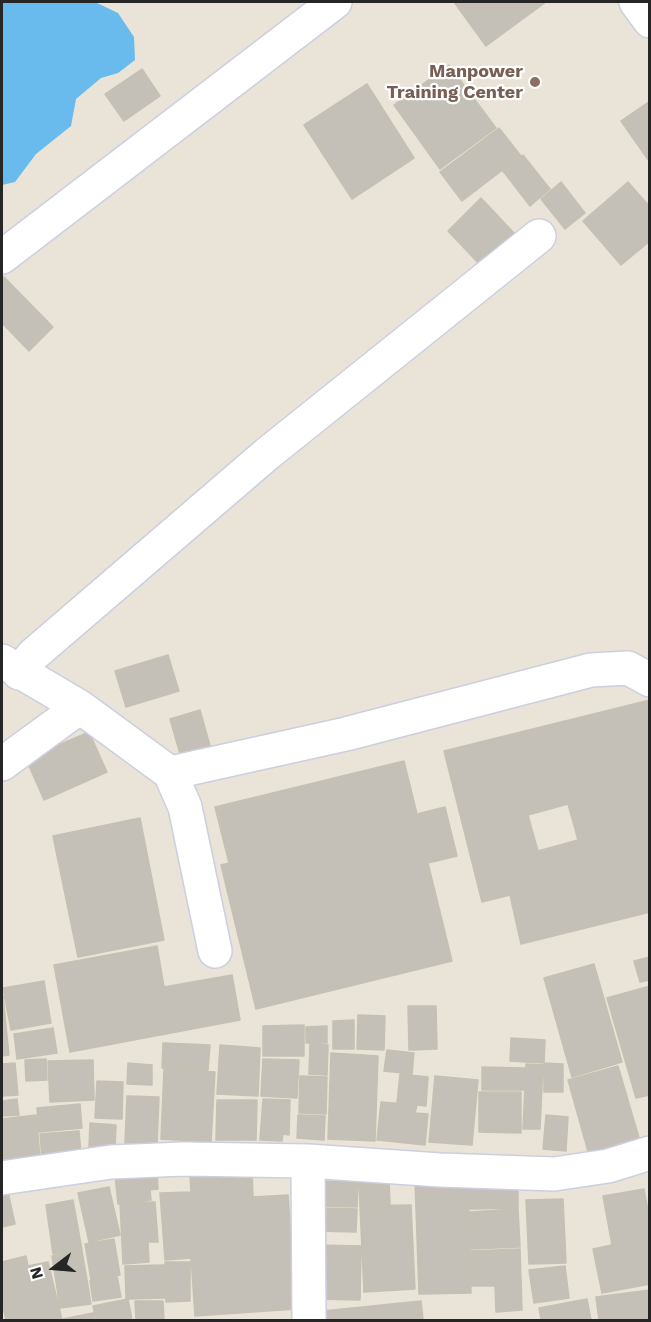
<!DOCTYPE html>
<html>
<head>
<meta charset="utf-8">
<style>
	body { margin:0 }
	#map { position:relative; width:651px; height:1322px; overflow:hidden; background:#e9e4d7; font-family:"Work Sans",sans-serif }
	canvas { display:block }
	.frame { position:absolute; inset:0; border:3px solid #262626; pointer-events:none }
	.north { position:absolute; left:24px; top:1238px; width:60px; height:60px; -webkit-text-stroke:4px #fff; paint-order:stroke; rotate:254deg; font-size:16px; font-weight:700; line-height:24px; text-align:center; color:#262626 }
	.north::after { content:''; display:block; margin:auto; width:21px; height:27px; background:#262626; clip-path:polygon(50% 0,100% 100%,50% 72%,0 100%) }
</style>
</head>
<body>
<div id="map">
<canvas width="651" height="1322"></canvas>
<div class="frame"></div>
<div class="north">N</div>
</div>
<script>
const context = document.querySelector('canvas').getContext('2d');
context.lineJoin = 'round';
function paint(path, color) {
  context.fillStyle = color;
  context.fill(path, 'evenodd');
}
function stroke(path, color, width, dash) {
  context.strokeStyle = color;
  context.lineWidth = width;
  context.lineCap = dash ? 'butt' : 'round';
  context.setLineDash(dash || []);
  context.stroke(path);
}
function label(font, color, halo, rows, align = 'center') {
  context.font = font + ' "Work Sans",sans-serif';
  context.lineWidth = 4.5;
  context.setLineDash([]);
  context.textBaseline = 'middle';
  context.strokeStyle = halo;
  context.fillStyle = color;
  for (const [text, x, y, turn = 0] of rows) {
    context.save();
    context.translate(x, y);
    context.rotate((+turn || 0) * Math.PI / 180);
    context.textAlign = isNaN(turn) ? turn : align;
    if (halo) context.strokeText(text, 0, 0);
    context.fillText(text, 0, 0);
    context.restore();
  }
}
const water = new Path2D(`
	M2,2H95L118,13L134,37L135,60L118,73L101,78L76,99L71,126L36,154L15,182L2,185Z`);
const building = new Path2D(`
	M454,2H546L486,46Z
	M449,65L496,128L440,169L394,105Z
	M142,69L160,96L124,121L105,94Z
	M367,84L414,158L352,199L304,125Z
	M650,101V161H649L621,121Z
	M499,128L521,156L462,201L440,172Z
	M523,155L550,189L530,206L503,171Z
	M561,182L585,213L565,229L541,199Z
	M628,182L650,207V241L621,265L583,221Z
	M481,198L515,234L482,267L448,231Z
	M4,277L53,327L29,351L2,323V280Z
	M168,655L179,691L126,707L115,671Z
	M650,700V912L521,944L510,895L482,902L444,751ZM568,804L578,840L538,851L528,815Z
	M200,710L212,753L182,761L170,719Z
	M89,732L107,772L44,800L26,759Z
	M404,761L417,814L445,807L457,856L428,863L452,961L256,1009L221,865L229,863L215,807Z
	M140,818L164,940L78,957L53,836Z
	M157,946L164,987L232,975L240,1020L70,1052L54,965Z
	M650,957V980L640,982L634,961Z
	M594,964L622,1062L572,1077L544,978Z
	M44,981L51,1023L11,1030L3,988Z
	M650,986V1095L636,1098L607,998Z
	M2,996H3L9,1055L2,1056Z
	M408,1006H436L437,1049L409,1050Z
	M358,1015L385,1016L384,1050L357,1049Z
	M354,1020V1049H333V1021Z
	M304,1025V1056H263V1026Z
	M327,1026V1043H306V1027Z
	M53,1028L57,1053L17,1059L14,1034Z
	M511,1038L545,1040L544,1063L510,1061Z
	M163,1043L210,1045L208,1070L162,1068Z
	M310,1044L328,1045L327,1075L309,1074Z
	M220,1045L260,1048L258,1096L217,1094Z
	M387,1050L414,1053L412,1074L384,1071Z
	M331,1053L378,1056L375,1141L328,1139Z
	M46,1059L47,1080L26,1081L25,1060Z
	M263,1059L299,1060L297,1098L261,1096Z
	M93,1060L94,1100L50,1102L48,1061Z
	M15,1063L18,1095L2,1096V1064Z
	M128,1063L152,1065V1085L127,1084Z
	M544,1063L563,1064V1092H544Z
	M526,1064L543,1065L540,1129H523Z
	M618,1066L640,1141L589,1155L568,1080Z
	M482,1067L525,1068V1090H482Z
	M164,1069L215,1072L211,1142L161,1139Z
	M400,1074L428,1077L426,1106L397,1103Z
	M300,1076L327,1077L326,1114L299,1113Z
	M435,1076L478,1080L472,1145L429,1142Z
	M97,1081L123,1082L122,1119L95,1118Z
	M479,1092H521V1133L479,1132Z
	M127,1096L159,1097L157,1144L125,1143Z
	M17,1099L19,1115L2,1116V1101Z
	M263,1099L290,1100L289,1135L283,1134L282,1141L260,1140Z
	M217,1100H257L256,1140H216Z
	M381,1102L417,1105L415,1113L428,1114L425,1145L377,1140Z
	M80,1104L82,1128L39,1132L37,1108Z
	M36,1115L40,1157L2,1161V1119Z
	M298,1115L325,1116L324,1140L297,1138Z
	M546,1115L568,1117L566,1151L543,1149Z
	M90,1123L116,1125L115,1150L89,1148Z
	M79,1131L81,1154L42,1158L40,1134Z
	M252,1171L253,1197L288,1195L296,1309L195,1316L191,1258L165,1260L160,1193L191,1192L190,1175Z
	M157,1172L158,1189L150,1190L151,1200L118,1204L115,1175Z
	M468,1179L471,1293L419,1294L415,1180Z
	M389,1180L390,1204L360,1205L359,1181Z
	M320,1181L358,1182L357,1207L319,1206Z
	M470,1181H518V1208L470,1209Z
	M109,1187L120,1235L89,1242L78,1193Z
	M644,1189L650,1222V1284L602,1293L593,1249L612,1245L603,1196Z
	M8,1192L15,1224L2,1227V1194Z
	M563,1199L566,1263L529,1264L526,1200Z
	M73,1200L82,1250L53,1254L46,1205Z
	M155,1202L158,1242H148L149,1262L123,1264L120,1203Z
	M411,1205L415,1289L364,1292L360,1206Z
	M318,1208L357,1209L356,1232L318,1231Z
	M518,1209L520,1247L471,1249L470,1212Z
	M114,1239L120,1275L91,1280L85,1244Z
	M318,1245L361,1246L360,1300L318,1299Z
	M520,1249L522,1310L496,1312L495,1286H472L471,1251Z
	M82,1251L91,1304L60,1308L52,1256Z
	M26,1256L28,1266L48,1262L62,1320H6L2,1302V1262Z
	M165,1262H190V1301L166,1302Z
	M164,1265L165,1298L126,1299L125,1266Z
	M565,1266L569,1298L534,1303L529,1270Z
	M117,1276L121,1297L93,1301L90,1281Z
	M650,1290V1320H599L596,1297Z
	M128,1299L132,1320H96L93,1306Z
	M587,1299L591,1320H541L539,1308Z
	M135,1301H163L164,1320H136Z
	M421,1301L423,1320H324L323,1311Z
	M93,1313L94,1320H63V1319Z`);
const minor = new Path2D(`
	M636,2L650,21
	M2,257L335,2
	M2,661L80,707L170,773L346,734L591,670L628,668L650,680
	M19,673L33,655L267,454L539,236
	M2,764L80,707
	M170,773L185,807L215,951
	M308,1161L309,1320
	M2,1178L111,1162L183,1159L308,1161L440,1170L554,1174L608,1166L650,1153`);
const markers = [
	[535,82,6,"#8d6e63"]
];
const educationNames = [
	["Manpower",523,72],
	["Training Center",523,93]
];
paint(water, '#69baed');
paint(building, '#c4c0b7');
stroke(building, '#c4c0b2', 1.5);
stroke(minor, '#cdcee0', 36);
stroke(minor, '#fff', 33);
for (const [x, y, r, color] of markers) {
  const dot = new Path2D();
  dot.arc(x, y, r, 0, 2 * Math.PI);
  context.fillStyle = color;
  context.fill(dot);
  stroke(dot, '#fff', 2);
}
label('bold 18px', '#785e54', '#fff', educationNames, 'right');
</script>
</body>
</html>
